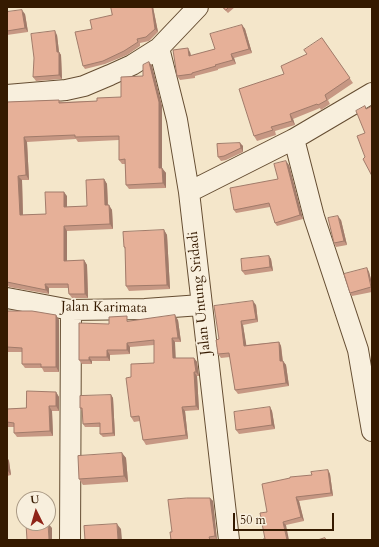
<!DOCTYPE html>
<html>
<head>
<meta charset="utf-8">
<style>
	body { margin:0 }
	#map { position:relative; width:379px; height:547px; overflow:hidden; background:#f4e6ca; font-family:Cardo,serif }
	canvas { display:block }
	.frame { position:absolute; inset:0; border:8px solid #351a00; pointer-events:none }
	.north { position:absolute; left:16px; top:491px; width:40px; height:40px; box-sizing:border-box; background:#f8efdd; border:1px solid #aa9a85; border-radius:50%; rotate:355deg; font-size:11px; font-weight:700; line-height:16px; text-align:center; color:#351a00 }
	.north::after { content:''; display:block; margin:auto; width:14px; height:18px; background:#8f2418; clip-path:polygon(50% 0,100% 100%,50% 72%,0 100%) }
	.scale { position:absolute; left:233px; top:513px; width:101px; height:18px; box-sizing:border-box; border:2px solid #351a00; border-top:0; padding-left:5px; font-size:12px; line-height:14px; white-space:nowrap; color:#351a00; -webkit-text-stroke:3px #f8efdd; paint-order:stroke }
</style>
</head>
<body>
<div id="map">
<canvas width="379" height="547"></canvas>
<div class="frame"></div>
<div class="north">U</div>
<div class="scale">50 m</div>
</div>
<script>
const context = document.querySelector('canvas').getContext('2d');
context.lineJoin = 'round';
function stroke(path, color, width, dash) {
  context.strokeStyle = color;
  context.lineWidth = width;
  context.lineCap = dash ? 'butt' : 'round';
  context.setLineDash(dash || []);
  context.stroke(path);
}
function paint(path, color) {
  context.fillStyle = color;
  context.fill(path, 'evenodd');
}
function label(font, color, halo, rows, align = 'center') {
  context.font = font + ' Cardo,serif';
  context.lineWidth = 3.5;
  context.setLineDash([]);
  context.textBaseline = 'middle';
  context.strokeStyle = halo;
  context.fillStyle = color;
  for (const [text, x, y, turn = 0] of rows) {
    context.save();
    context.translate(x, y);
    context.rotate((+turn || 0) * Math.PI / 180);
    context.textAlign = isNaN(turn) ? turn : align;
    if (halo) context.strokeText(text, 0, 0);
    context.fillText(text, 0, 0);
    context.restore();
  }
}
const minor = new Path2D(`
	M159,48L177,120L189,192L229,540
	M7,95L66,90L84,86L110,75L132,65L159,48L198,7
	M294,139L314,217L358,350L372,431
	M189,192L294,139L372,93
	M7,298L71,310L145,309L201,305
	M70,540L71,310`);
const wall = new Path2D(`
	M111,7H153L158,32L149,41L140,43V46L127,55L105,64L85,69L83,66L92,29L112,15Z
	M222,7H235L228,13Z
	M7,12L25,14L28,32L7,35Z
	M242,25L245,29L252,53L234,58L236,64L218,69V70L195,76V78L180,80L177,76L190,52L191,56L215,49Z
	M57,35L59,52L61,55L62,79L36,81L33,77Z
	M322,38L353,83L328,100L330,104L321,110L320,108L293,119L295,125L275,131L276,135L257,141L254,136L284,74L307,54Z
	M149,62L152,66L162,106V168L166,173V188L129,189L126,185L125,164H122L119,160V140L78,142L76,139L27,142L29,180H22L23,215L46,214L67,196V207L87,206L104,179L107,184L108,205L112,210L113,229L67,231V261L84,260L87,265L88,298H72L69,294L68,288H49V294L9,287L7,284V102L59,100L61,102L97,101L121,97L143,76Z
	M240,143L243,146V152L226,160L221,161L218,157Z
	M289,165L303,219L277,226L275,223L270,207L236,213L234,210L278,179Z
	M341,220L347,245L336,247L334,243Z
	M164,230L167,235L170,289L129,291L126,286L125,249L124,247Z
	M269,256L271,259L273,271L245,275L242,271Z
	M367,268L369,272L372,283V292L352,296L350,293Z
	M256,305L258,322L243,325L246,345L279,342L281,346L283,361L286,365L289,386L238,394L235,390L230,357L221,358L218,354L219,339Z
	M7,311L56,315L59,320V372H44L42,368H25L22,364V352H8L7,350Z
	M178,320L181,342H175V358H194L197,362L199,376H197L199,410L185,411L188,439L146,445L143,440L140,421L134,422L131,417V377L154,363V345L130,347V354L110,355V361H92V364H82L79,360L109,324L130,321Z
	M56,392L59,397V411H52L53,436L17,437L14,433V427H7V409L26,408Z
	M111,395L113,398L115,436L103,437L100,434V427H85L83,424L82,411L80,408Z
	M270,407L272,411L275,429L239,434L236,430Z
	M122,453L126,458L128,482L83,485L79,479Z
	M7,457L9,461L11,475L7,476Z
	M328,470L330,474L333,496L299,501L304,521L286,525L265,539L267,512L290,478L312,475Z
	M210,498L213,501L217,540H171Z`);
const shadedWall = new Path2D(`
	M152,7H153L158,32L155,29Z
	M22,10L25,14L28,32L25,28Z
	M242,25L245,29L252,53L249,49Z
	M55,31L57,35L59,52L61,55L62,79L59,75Z
	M188,48L190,52L192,60L189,56Z
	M231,54L234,58L236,64L233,60Z
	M149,62L152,66L162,106V173L159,168Z
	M290,114L293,119L295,125L292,121Z
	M24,137L27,142L29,180L26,175Z
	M240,143L243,146V152L241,148Z
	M286,161L289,165L303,219L300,215Z
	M162,168L166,173V188L163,183Z
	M18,176L22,180L23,219L20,215Z
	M104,179L107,184L108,210L105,205Z
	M64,192L67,196V211L64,207Z
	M109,205L112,210L113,229L110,224Z
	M338,216L341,220L347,245L344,241Z
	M64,226L67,231V266L64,261Z
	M164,230L167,235L170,289L167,285Z
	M269,256L271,259L273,271L270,267Z
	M84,260L87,265L88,298L85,294Z
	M367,268L369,272L372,283V288Z
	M45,284L49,288V294L46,290Z
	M253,301L256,305L258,322L256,319Z
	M56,315L59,320V372L56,367Z
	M175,315L178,320L181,342L178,338Z
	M241,321L243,325L247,349L244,346Z
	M172,338L175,342L176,362L173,358Z
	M279,342L281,346L283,365L280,361Z
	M127,343L130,347V354L127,350Z
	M107,350L110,355V361L107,357Z
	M89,357L92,361V364L89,360Z
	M194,358L197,362L199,376L196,372Z
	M283,361L286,365L289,386L286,383Z
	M194,372L197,376L199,410L196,406Z
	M56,392L59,397V411L56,406Z
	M111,395L113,398L115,436L113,433Z
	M49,406L52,411L53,436L50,431Z
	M182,407L185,411L188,439L186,435Z
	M270,407L272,411L275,429L272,425Z
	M122,453L126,458L128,482L124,476Z
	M7,457L9,461L11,475L8,471Z
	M328,470L330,474L333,496L331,493Z
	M296,497L299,501L304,521L301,517Z
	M210,498L213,501L217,540L215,536Z
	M283,522L286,525L289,540H287Z
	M48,523L52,528V540H49Z
	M117,524L121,529L122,540H118Z`);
const building = new Path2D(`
	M111,7H152L155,29L146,37L137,39L138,42L124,51L103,61L83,66L75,32L92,29L90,20L112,15Z
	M223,7H229L226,10Z
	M22,10L25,28L7,31V12Z
	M242,25L249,49L231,54L233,60L215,65L216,66L192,73V74L177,76L173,50L188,48L189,56L215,49L210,34Z
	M55,31L57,52H59V75L33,77L34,58L31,34Z
	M322,38L350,78L325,95L327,100L318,105L317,104L290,114L292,121L271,127L273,130L254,136L239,89L284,74L281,66L307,54L304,50Z
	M149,62L159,102V168H162L163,183L126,185L125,159L119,160V136L75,137V135L24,137L26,175L18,176L20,215L46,214L45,192H64V207L87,206L86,180L104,179L105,205H109L110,224L64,226V261L84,260L85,294H69L68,284H45L46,290L7,282V102L59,100V103L97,101V98L121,97V77L143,76V65Z
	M365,106L366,109L372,106V176L363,159L365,157L357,136L365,133L356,111Z
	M240,143L241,148L224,156L218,157L217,144Z
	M286,161L300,215L275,223L269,203L234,210L230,188L278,179L274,164Z
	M338,216L344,241L334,243L328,218Z
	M164,230L167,285L126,286L125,247H124L123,232Z
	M269,256L270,267L242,271L241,259Z
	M367,268L371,287L350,293L344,274Z
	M253,301L256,319L241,321L244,346L279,342L280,361H283L286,383L235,390L229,353L218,354L216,340L219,339L214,306Z
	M7,311H32L56,315V367H41V364H22V348L7,347Z
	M175,315L178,338H172L173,358H194L196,372H194L196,406L182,407L186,435L143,440L139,416L131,417L126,378L131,377V364L154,363V340L127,343V350H107V357H89V360H79V323L109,324V317L127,316V321Z
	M27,391L56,392V406H49L50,431L14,433V423L7,422V409L26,408Z
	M111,395L113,433L100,434V423L83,424L82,408H80V396Z
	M270,407L272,425L236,430L234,412Z
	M122,453L124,476L79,479L78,456Z
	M7,459L8,471L7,472Z
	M328,470L331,493L296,497L301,517L283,522L287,540H263V539H265L260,513L267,512L262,484L290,478V477L312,475L311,472Z
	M187,498H210L215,536L209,537L210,540H171L170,532H172L168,500Z
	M48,523L49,540H27L26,524Z
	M117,524L118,540H85L84,526Z
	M325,538L326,540H318Z`);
const streetNames = [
	["Jalan Untung Sridadi",200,293,-96],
	["Jalan Karimata",104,308,1]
];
stroke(minor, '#654d32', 22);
stroke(minor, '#f8efdd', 20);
paint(wall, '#c69783');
paint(shadedWall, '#a17b6a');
paint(building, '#e6b098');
stroke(building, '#a17b6a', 1);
label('14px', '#351a00', '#f8efdd', streetNames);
</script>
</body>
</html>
